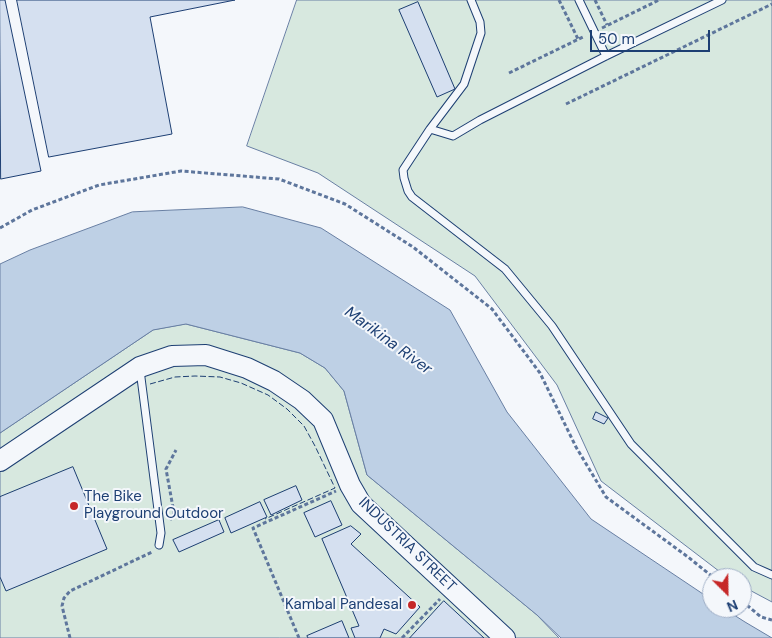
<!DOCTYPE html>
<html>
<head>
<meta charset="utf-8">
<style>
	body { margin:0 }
	#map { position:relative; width:772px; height:638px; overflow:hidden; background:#f4f7fb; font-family:"DM Sans",sans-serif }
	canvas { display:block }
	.north { position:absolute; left:702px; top:568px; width:50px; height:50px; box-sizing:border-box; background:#f4f7fb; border:1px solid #9eadc5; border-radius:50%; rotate:157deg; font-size:14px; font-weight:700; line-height:20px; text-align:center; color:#1d3f73 }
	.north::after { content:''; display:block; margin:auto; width:18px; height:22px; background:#c62828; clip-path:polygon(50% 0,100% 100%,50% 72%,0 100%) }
	.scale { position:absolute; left:590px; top:30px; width:120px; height:22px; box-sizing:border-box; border:2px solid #1d3f73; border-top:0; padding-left:6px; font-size:15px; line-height:18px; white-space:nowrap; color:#1d3f73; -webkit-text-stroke:4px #f4f7fb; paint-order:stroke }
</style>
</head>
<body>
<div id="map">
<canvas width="772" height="638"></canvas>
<div class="north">N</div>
<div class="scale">50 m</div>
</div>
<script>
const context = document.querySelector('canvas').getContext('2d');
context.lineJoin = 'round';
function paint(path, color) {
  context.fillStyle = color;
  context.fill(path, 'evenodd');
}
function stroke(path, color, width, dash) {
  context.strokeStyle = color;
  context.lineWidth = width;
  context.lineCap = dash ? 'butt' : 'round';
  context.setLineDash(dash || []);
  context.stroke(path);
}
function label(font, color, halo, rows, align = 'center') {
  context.font = font + ' "DM Sans",sans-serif';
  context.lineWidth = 4;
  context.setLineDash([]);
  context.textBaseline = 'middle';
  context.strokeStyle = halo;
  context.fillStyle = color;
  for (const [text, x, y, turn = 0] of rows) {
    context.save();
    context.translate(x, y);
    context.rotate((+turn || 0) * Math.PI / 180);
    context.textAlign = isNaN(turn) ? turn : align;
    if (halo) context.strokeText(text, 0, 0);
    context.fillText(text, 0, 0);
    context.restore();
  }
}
const green = new Path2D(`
	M297,0H772V602L742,586V578H728L601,481L557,385L475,276L318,173L247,146Z
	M186,324L300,353L325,368L344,391L367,475L537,615L559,638H0V433L153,330Z`);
const water = new Path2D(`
	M243,207L321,228L450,310L507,412L591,519L712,600V608H723L745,622L772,638H561L537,615L367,475L344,391L325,368L300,353L186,324L153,330L0,433V264L30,250L132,212Z`);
const building = new Path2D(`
	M0,0H5L41,171L1,179Z
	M17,0H235L150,17L172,134L49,157Z
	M418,2L455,89L437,97L399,10Z
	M596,412L608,418L604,424L593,419Z
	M73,467L107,549L6,591L0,577V497Z
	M296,486L302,500L271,515L264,500Z
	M331,501L342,525L315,537L304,513Z
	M260,502L267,517L231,533L225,518Z
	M219,520L224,532L179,552L173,540Z
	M351,526L361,534L351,544L420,607L396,634L384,629L380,638H355L351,628L359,626L322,539Z
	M444,601L484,638H410Z
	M342,621L349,638H308L307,636Z`);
const path = new Path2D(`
	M559,0L578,39
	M595,0L607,25
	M602,28L659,0
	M509,73L585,36
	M566,104L772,4
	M0,228L32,210L99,185L181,171L279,179L345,204L413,247L492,309L540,373L576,447L606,497L688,557L714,578
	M170,520L174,513L166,469L176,450
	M742,601L761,617L772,620
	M70,638L62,606L64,598L70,591L152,552
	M299,638L253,528L336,491
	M402,638L440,599`);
const lane = new Path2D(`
	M471,0L480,22L481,33L464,84L430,129L403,170L404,178L408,191L412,197L505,269L552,326L631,444L754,567L772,575
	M579,0L606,56
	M430,129L453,136L480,120L606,56L722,0
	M140,370L161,533L159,545`);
const secondary = new Path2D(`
	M0,461L140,367L172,356L206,355L247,368L274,381L302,400L323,420L350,485L361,504L505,638`);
const fence = new Path2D(`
	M150,384L175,377L195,376L220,377L241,383L268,395L287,409L304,426L315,446L335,488L265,519`);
const markers = [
	[74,506,5,"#c62828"],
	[412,605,5,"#c62828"]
];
const poiNames = [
	["The Bike",84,497],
	["Playground Outdoor",84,514],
	["Kambal Pandesal",402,605,"right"]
];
const streetNames = [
	["INDUSTRIA STREET",407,545,44]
];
const waterNames = [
	["Marikina River",388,341,36]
];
paint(green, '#d7e8df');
stroke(green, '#687fa3', 1);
paint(water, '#bed0e5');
stroke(water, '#687fa3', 1);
paint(building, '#d5e0f0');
stroke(building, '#1d3f73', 1);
stroke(lane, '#1d3f73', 9);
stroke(secondary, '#1d3f73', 22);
stroke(path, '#5e769c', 3, [4, 2.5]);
stroke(lane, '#f4f7fb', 7);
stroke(secondary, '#f4f7fb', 20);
stroke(fence, '#1d3f73', 1, [6, 2.5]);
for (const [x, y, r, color] of markers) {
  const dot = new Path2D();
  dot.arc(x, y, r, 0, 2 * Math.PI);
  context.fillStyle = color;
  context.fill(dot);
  stroke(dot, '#f4f7fb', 2);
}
label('15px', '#1d3f73', '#f4f7fb', poiNames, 'left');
label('15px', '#1d3f73', '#f4f7fb', streetNames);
label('italic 16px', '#1d3f73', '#f4f7fb', waterNames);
</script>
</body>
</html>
